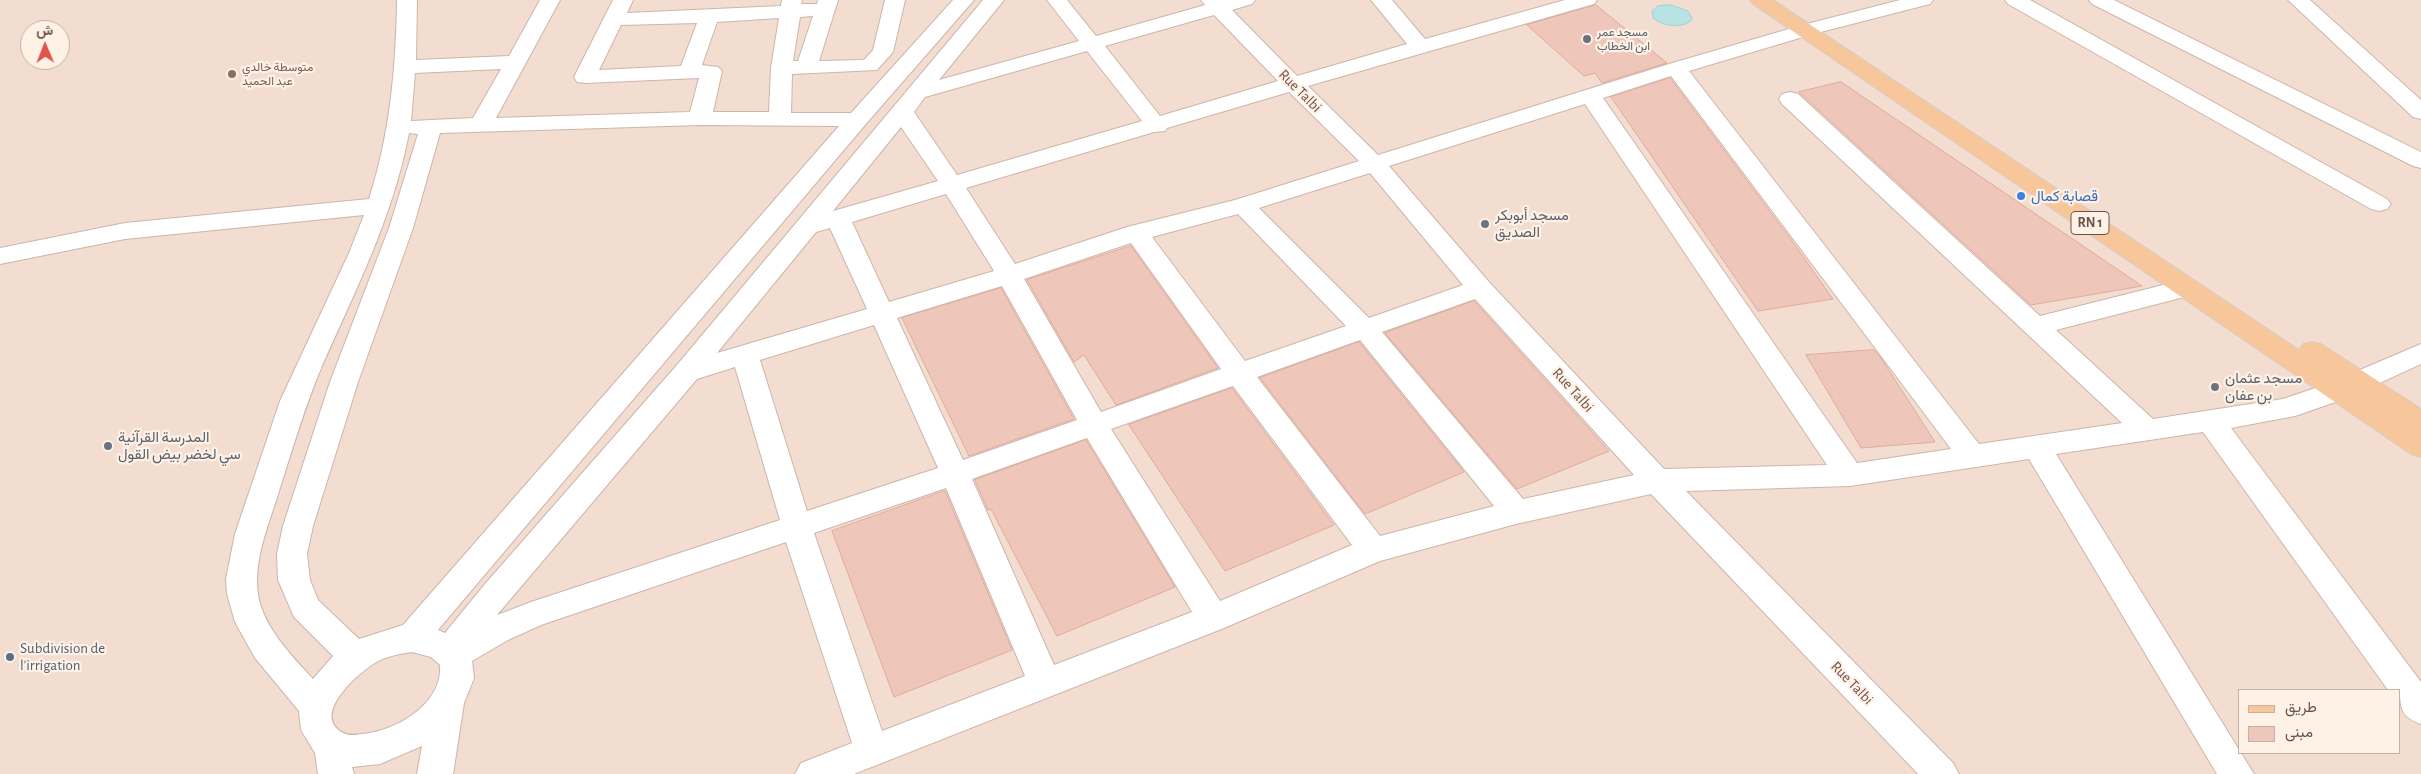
<!DOCTYPE html>
<html>
<head>
<meta charset="utf-8">
<style>
	body { margin:0 }
	#map { position:relative; width:2421px; height:774px; overflow:hidden; background:#fbede1; font-family:"Alegreya Sans",Vazirmatn,sans-serif }
	canvas { display:block }
	.legend { position:absolute; left:2238px; top:689px; width:162px; height:65px; box-sizing:border-box; background:#fef1e6; border:1px solid #c5b1a7; margin:0; padding:6px 9px; list-style:none; font-size:15px; color:#705149 }
	.legend li { display:flex; align-items:center; gap:10px; height:25px }
	.legend b { width:25px; border:1px solid #c5b1a7 }
	.north { position:absolute; left:20px; top:20px; width:50px; height:50px; box-sizing:border-box; background:#fef1e6; border:1px solid #c5b1a7; border-radius:50%; rotate:359deg; font-size:14px; font-weight:700; line-height:20px; text-align:center; color:#705149 }
	.north::after { content:''; display:block; margin:auto; width:18px; height:22px; background:#e0554a; clip-path:polygon(50% 0,100% 100%,50% 72%,0 100%) }
</style>
</head>
<body>
<div id="map">
<canvas width="2421" height="774"></canvas>
<ul class="legend">
<li><b style="height:6px;background:#f7c79b"></b>طريق</li>
<li><b style="height:14px;background:#efc7ba"></b>مبنى</li>
</ul>
<div class="north">ش</div>
</div>
<script>
const context = document.querySelector('canvas').getContext('2d');
context.lineJoin = 'round';
function paint(path, color) {
  context.fillStyle = color;
  context.fill(path, 'evenodd');
}
function stroke(path, color, width, dash) {
  context.strokeStyle = color;
  context.lineWidth = width;
  context.lineCap = dash ? 'butt' : 'round';
  context.setLineDash(dash || []);
  context.stroke(path);
}
function label(font, color, halo, rows, align = 'center') {
  context.font = font + ' "Alegreya Sans",Vazirmatn,sans-serif';
  context.lineWidth = 4.5;
  context.setLineDash([]);
  context.textBaseline = 'middle';
  context.strokeStyle = halo;
  context.fillStyle = color;
  for (const [text, x, y, turn = 0] of rows) {
    context.save();
    context.translate(x, y);
    context.rotate((+turn || 0) * Math.PI / 180);
    context.textAlign = isNaN(turn) ? turn : align;
    if (halo) context.strokeText(text, 0, 0);
    context.fillText(text, 0, 0);
    context.restore();
  }
}
const residential = new Path2D(`
	M0,0H2421V774H0ZM30,30H60V60H30ZM2240,690H2400V753H2240Z`);
const water = new Path2D(`
	M1671,5L1688,11L1692,18L1691,21C1679,29 1664,26 1653,18L1652,11L1658,6Z`);
const building = new Path2D(`
	M1596,5L1667,63L1602,83L1595,73L1584,76L1527,25Z
	M1670,78L1792,241L1833,299L1758,311L1611,97Z
	M1841,82L2142,286L2031,305L1799,92Z
	M1131,246L1218,368L1116,405L1084,355L1074,362L1027,280Z
	M1001,288L1074,419L969,456L902,318Z
	M1474,301L1609,451L1517,489L1385,333Z
	M1359,342L1464,472L1365,514L1260,378Z
	M1874,350L1881,358L1935,442L1861,448L1806,355Z
	M1232,388L1334,525L1225,571L1129,425Z
	M1086,440L1175,587L1057,636L991,509L988,510L975,480Z
	M945,491L1012,650L894,697L832,531Z`);
const minor = new Path2D(`
	M397,0H417L416,60L509,56L540,0H560L496,118L690,112L699,78L585,83L577,82L574,77L613,0H633L627,13L781,6L782,0H802L801,4H817L818,0H838L819,61L864,60L873,50L885,0H905L893,52L877,70L792,74L791,113H851L953,0H974L865,125L438,630L445,633L485,584L677,365L983,0H1004L939,80L1079,41L1047,0H1067L1096,36L1205,5L1201,0H1255L1252,4L1232,10L1297,76L1407,44L1371,0H1392L1425,39L1565,0H1597L1594,4L1308,86L1378,155L1669,64L1799,26L1900,0H1933L1930,4L1813,34L1689,71L1979,444L2122,423L1782,104L1779,99L1782,94L1790,92L1798,94L2040,316L2187,279L2196,282L2200,288L2196,294L2056,330L2153,419L2283,399L2327,384L2421,344V364L2347,398L2295,416L2231,428L2421,682V724C2402,717 2400,710 2400,690H2388L2203,432L2056,454L2254,774H2217L2029,459L1850,486L1686,491L1953,763L1959,774H1918L1651,494L1516,524L1380,561L1224,628L854,774H795L801,763L852,743L786,542L541,625L508,640L472,661L474,678L464,703L453,774H417L422,746L380,764L352,767L354,774H318L315,753L301,730L299,711L255,658L235,622L227,594L226,579L235,534L280,401L349,253L364,215L125,239L0,264V248L125,223L369,199C390,134 396,68 397,0ZM1214,15L1278,81L1160,116L1105,46ZM813,16L798,61H793L800,17ZM779,18L771,68L769,112H713L722,71L718,67L702,65L717,22ZM697,23L681,66L599,70L621,25ZM1087,51L1142,121L957,175L914,112L925,97ZM501,69L473,118L411,121L415,73ZM1671,76L1951,449L1857,463L1603,98ZM1289,92L1359,161L1235,200L1127,227L1015,264L966,188L1154,132L1165,131L1167,128ZM1585,104L1827,465L1664,469L1489,282L1389,166ZM700,125L839,126L403,625L359,639L318,600L310,580L307,554L313,526L358,382L413,228L440,133ZM901,127L938,181L833,211ZM409,133L418,134L389,228L330,382L283,526L277,554L278,580L294,617L333,656L313,679C291,655 264,628 258,595C253,558 270,522 280,488C293,447 305,406 322,366C356,289 393,217 409,133ZM1370,173L1463,285L1369,318L1259,208ZM946,194L994,271L889,302L852,222ZM1238,214L1346,326L1245,361L1152,237ZM830,228L867,309L717,353L816,232ZM1131,243L1221,369L1101,412L1024,279ZM1002,286L1077,420L963,460L897,318ZM1475,299L1634,475L1523,499L1382,332ZM874,325L938,468L807,511L760,360ZM1360,340L1494,506L1380,536L1257,377ZM735,367L780,520L531,602L497,615L697,379ZM1233,386L1352,545L1220,601L1111,429ZM1087,438L1192,612L1054,665L972,479ZM946,488L1025,676L882,731L814,533ZM412,652L431,657L440,665C443,704 396,731 362,734C355,735 349,736 343,733C310,715 358,673 375,663C387,656 399,654 412,652Z
	M2005,0H2030L2387,199L2391,204L2387,209L2379,211L2371,209L2008,4Z
	M2089,0H2114L2421,152V168L2413,166L2092,4Z
	M2288,0H2310L2421,100V119L2413,117Z`);
const major = new Path2D(`
	M1750,0H1773L2299,350L2303,344L2312,342L2321,344L2421,409V457L2411,454L1753,4Z`);
const markers = [
	[1587,39,5,"#6b7280"],
	[232,74,5,"#8d6e63"],
	[2021,196,5,"#3f7fe0"],
	[1485,224,5,"#6b7280"],
	[2215,387,5,"#6b7280"],
	[108,446,5,"#6b7280"],
	[10,657,5,"#5c6f8a"]
];
const farWorshipnames = [
	["مسجد عمر",1597,32],
	["ابن الخطاب",1597,46]
];
const farEducationnames = [
	["متوسطة خالدي",242,67],
	["عبد الحميد",242,81]
];
const shields = [
	[2090,223,38]
];
const shieldNames = [
	["RN 1",2090,223]
];
const streetNames = [
	["Rue Talbi",1300,91,45],
	["Rue Talbi",1573,390,48],
	["Rue Talbi",1852,683,46]
];
const shopNames = [
	["قصابة كمال",2031,196]
];
const worshipNames = [
	["مسجد أبوبكر",1495,215],
	["الصديق",1495,232],
	["مسجد عثمان",2225,378],
	["بن عفان",2225,395],
	["المدرسة القرآنية",118,437],
	["سي لخضر بيض القول",118,454]
];
const serviceNames = [
	["Subdivision de",20,648],
	["l'irrigation",20,665]
];
paint(residential, '#f2ddd0');
paint(water, '#b7e3e2');
stroke(water, '#9dd4d4', 1);
paint(building, '#efc7ba');
stroke(building, '#e1ab9b', 1);
stroke(minor, '#cdb5ab', 2);
stroke(major, '#d7cecc', 2);
paint(minor, '#fff');
paint(major, '#f7c79b');
for (const [x, y, r, color] of markers) {
  const dot = new Path2D();
  dot.arc(x, y, r, 0, 2 * Math.PI);
  context.fillStyle = color;
  context.fill(dot);
  stroke(dot, '#fef1e6', 2);
}
label('12px', '#5b616d', '#fef1e6', farWorshipnames, 'left');
label('12px', '#785e54', '#fef1e6', farEducationnames, 'left');
for (const [x, y, w] of shields) {
  const box = new Path2D();
  box.roundRect(x - w / 2, y - 11.5, w, 23, 4);
  context.fillStyle = '#fef1e6';
  context.fill(box);
  stroke(box, '#705149', 1);
}
label('bold 14px', '#705149', null, shieldNames);
label('15px', '#705149', '#fef1e6', streetNames);
label('15px', '#366cbe', '#fef1e6', shopNames, 'left');
label('15px', '#5b616d', '#fef1e6', worshipNames, 'left');
label('15px', '#4e5e75', '#fef1e6', serviceNames, 'left');
</script>
</body>
</html>
